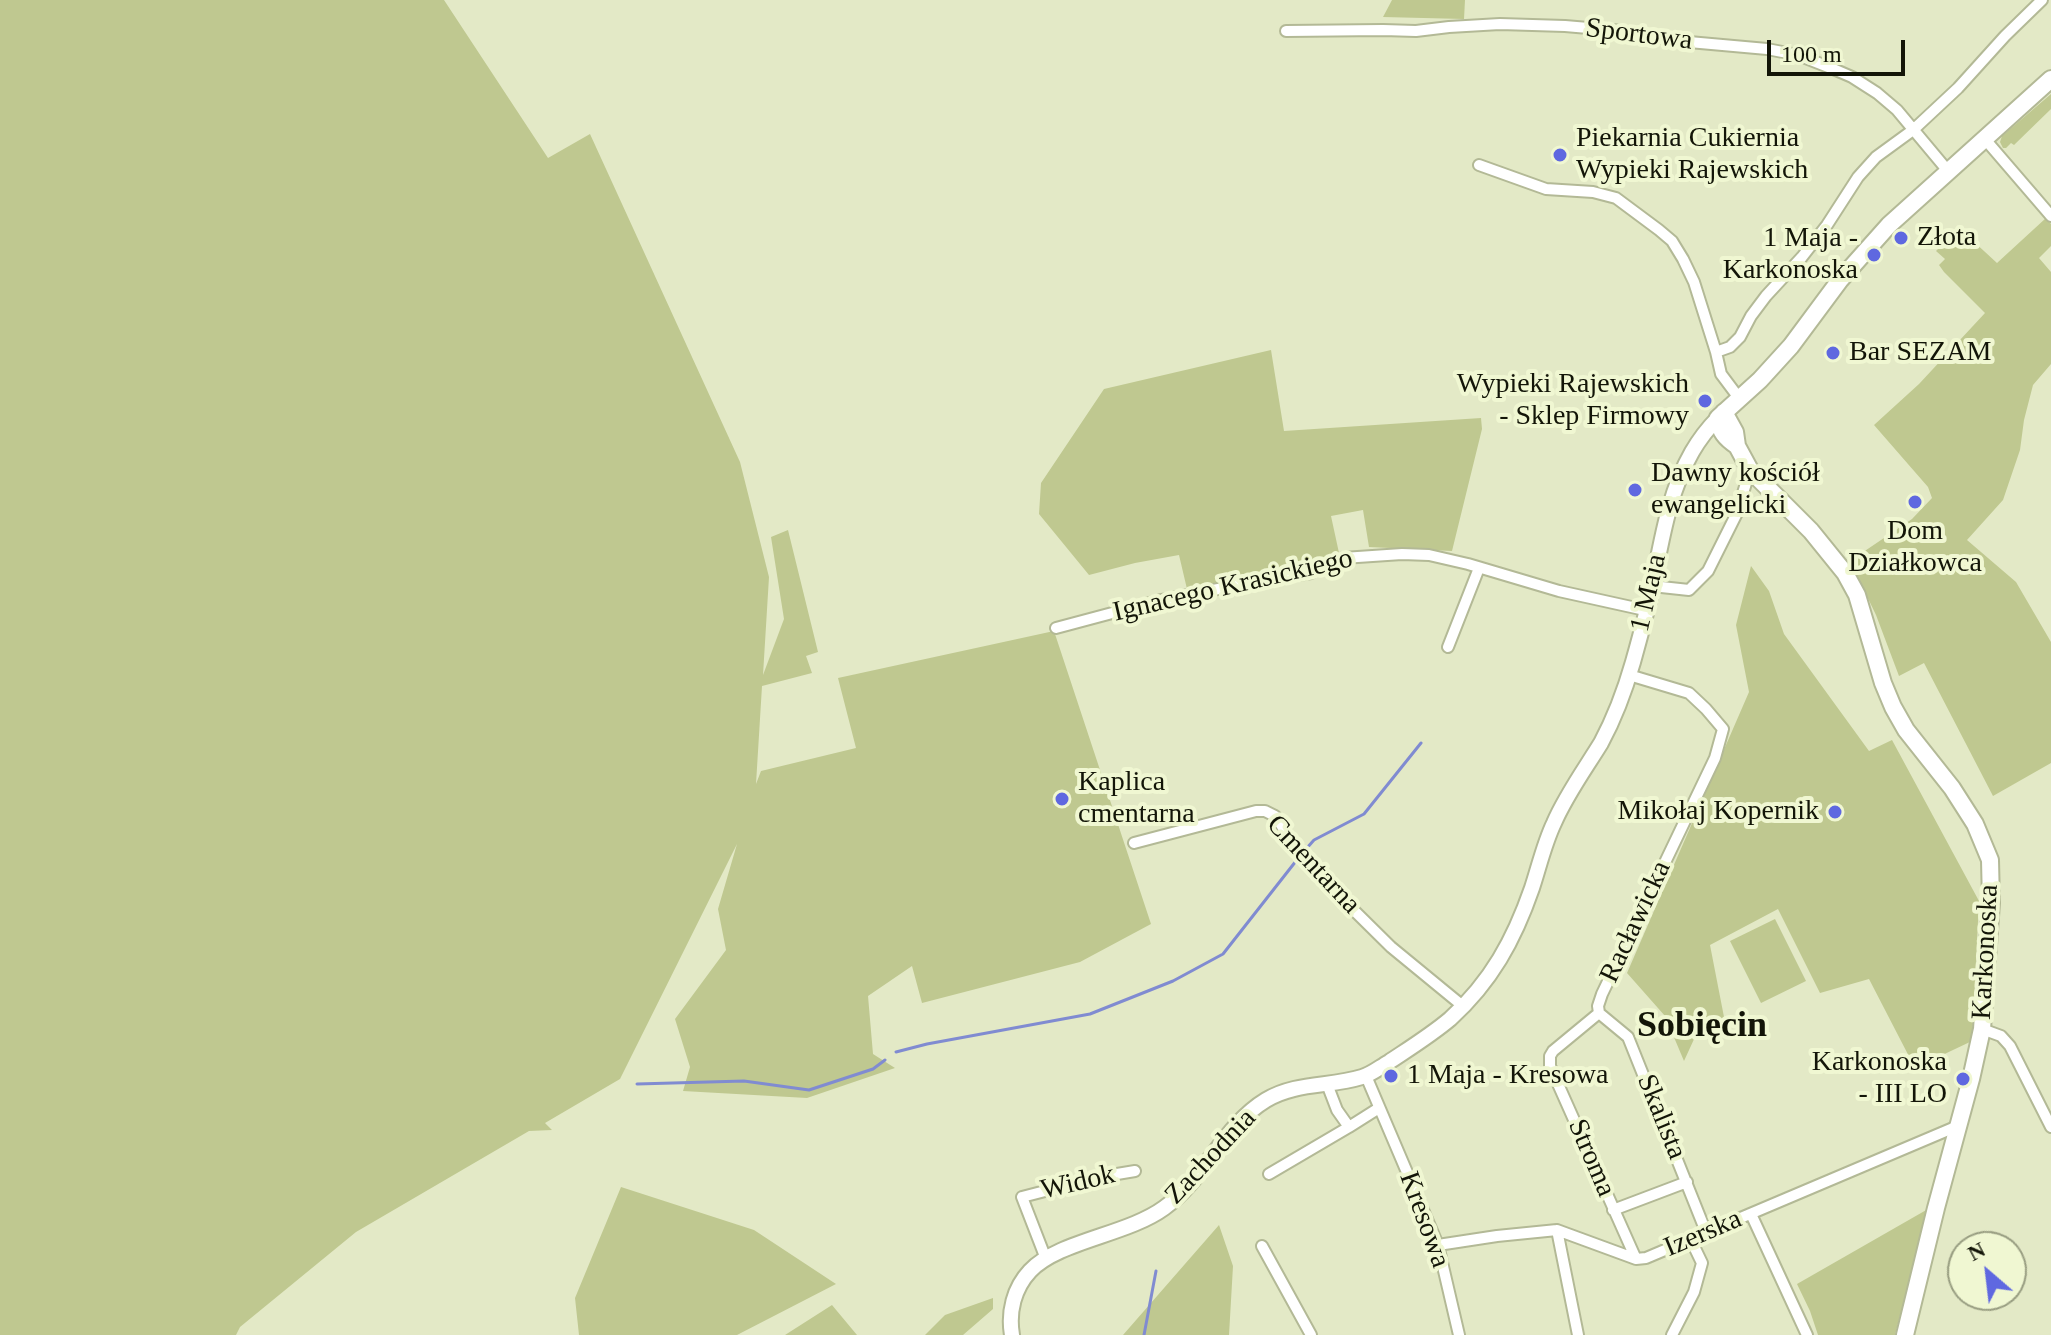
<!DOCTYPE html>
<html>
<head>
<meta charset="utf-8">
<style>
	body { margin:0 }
	#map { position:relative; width:2051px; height:1335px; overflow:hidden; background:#e3e9c6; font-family:Georgia,serif }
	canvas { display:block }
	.north { position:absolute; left:1947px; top:1231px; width:80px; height:80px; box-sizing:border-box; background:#f0f7d2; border:2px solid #989d81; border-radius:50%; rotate:332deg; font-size:22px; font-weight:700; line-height:32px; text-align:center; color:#131508 }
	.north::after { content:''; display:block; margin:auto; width:28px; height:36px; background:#5f68e0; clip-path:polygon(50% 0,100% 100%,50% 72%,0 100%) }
	.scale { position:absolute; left:1767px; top:40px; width:138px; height:36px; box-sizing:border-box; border:4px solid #131508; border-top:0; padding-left:10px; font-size:24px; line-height:28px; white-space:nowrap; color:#131508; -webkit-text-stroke:6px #f0f7d2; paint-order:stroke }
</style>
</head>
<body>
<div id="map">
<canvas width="2051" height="1335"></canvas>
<div class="north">N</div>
<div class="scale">100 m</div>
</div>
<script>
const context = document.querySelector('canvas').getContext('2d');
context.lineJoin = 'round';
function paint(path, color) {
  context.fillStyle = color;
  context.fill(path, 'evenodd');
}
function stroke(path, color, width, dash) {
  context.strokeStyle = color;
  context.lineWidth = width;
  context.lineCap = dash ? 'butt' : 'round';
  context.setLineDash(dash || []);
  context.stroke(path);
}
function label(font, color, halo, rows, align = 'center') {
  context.font = font + ' Georgia,serif';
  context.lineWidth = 8;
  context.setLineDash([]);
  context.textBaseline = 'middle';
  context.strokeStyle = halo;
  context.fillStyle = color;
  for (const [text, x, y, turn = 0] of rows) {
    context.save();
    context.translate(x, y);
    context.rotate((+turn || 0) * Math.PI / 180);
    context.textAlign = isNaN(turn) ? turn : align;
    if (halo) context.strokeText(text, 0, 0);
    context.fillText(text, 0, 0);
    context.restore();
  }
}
const green = new Path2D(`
	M0,0H444L548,158L590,134L740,462L769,577L763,675L784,619L771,537L788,530L818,652L806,656L812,673L762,686L756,784L761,771L856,748L838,678L1054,631L1151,924L1080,962L922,1003L912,966L868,996L873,1054L895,1068L807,1098L683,1091L690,1067L675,1019L726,950L718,909L737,844L620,1079L545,1123L552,1130L529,1131L356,1232L240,1327L236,1335H0Z
	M1392,0H1465L1464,19L1383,17Z
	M2051,94V109L2014,145L2011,143L2006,148H2003L2000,142L2002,136Z
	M2046,218L2051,224V246L2039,258L2051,272V364L2033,385L2024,420L2020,450L2003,500L1967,540L2016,582L2051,642V763L1993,796L1924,663L1899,676L1876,615L1850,561L1912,519L1932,498L1928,487L1874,425L1919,384L1985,313L1944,272L1939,265L1945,259L1936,251L1959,228L1997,263Z
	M1271,350L1284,431L1481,418L1482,429L1452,551L1369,547L1363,510L1331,516L1339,553L1274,572L1187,589L1179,555L1135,563L1089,575L1039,514L1041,483L1104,389Z
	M1751,566L1769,591L1784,634L1869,751L1892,740L1979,901L1972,1041L1915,1068L1869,979L1820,993L1778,909L1710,945L1724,1017L1695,1037L1684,1061L1665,1016L1627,973L1749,692L1736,625Z
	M1775,919L1806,981L1761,1003L1730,941Z
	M621,1187L754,1230L836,1284L737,1335H579L575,1298Z
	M1928,1209L1895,1335H1818L1810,1311L1797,1284Z
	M1219,1225L1233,1266L1229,1335H1123Z
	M993,1298V1309L963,1335H925L945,1315Z
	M832,1305L857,1335H785Z`);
const stream = new Path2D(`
	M1306,849L1314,840L1364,814L1421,743
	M896,1052L927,1044L1090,1014L1173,981L1223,954L1296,861
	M637,1084L744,1081L809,1090L873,1069L885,1060
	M1144,1335L1156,1271`);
const street = new Path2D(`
	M1286,31L1383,30L1416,31L1449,27L1500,24L1565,26L1623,31L1678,41L1767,49L1798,55L1831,68L1852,77L1877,93L1897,110L1948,171
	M1984,138L2051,216
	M1479,165L1546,189L1593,192L1616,198L1659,230L1672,241L1683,259L1694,282L1716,352L1721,374L1739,398
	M1716,352L1730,347L1740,337L1751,316L1766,296L1802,257L1827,225L1858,177L1876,157L1913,130L1958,88L2005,36L2042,0
	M1652,586L1689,590L1708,571L1737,513L1750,470
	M1056,628L1161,600L1265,580L1311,573L1343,558L1402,554L1429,555L1468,564L1559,591L1645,610
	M1448,647L1479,568
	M1629,675L1689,693L1706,709L1723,729L1715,758L1602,994L1598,1006L1599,1013L1553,1051L1550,1056V1066L1636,1259
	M1134,843L1256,811H1265L1275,816L1308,865L1391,947L1464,1007
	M1599,1013L1628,1037L1706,1232
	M1982,1029L2001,1036L2010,1046L2051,1127
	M1366,1076L1438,1245L1459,1335
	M1327,1084L1337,1110L1349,1127L1379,1108
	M1269,1174L1349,1127
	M1613,1210L1687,1182
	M1751,1214L1807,1335
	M1557,1230L1578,1335
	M1438,1245L1497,1236L1557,1230L1636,1259L1646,1258L1953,1128H1958
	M1262,1246L1311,1335
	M1046,1259L1022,1197L1099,1177L1135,1171
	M1672,1335L1694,1292L1702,1263L1690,1238`);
const secondary = new Path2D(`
	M1012,1335C1008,1312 1014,1288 1030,1271C1058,1241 1127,1235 1164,1208C1205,1179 1223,1126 1266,1100C1296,1082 1330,1087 1362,1077C1372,1074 1380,1067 1389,1062C1410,1048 1431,1035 1450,1019C1491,982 1514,940 1532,888C1539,867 1544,844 1554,823C1566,795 1585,769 1601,743C1615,717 1625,690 1633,662C1640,637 1648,608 1653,583C1662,539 1669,492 1692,452C1699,440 1708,428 1718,418`);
const primary = new Path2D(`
	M1724,412L1735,432L1737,446L1750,470L1811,531L1845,573L1857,595L1883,683L1893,707L1906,730L1952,788L1975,824L1990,860L1991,903L1982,1029L1971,1079L1936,1208L1905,1335
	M1737,446C1725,438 1720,432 1718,418L1760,380L1791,346L1840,280L1889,225L2051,79`);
const markers = [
	[1560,155,8,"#5f68e0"],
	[1901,238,8,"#5f68e0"],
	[1874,255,8,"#5f68e0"],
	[1833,353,8,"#5f68e0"],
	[1705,401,8,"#5f68e0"],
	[1635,490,8,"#5f68e0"],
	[1915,502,8,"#5f68e0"],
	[1062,799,8,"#5f68e0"],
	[1835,812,8,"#5f68e0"],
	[1391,1076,8,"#5f68e0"],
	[1963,1079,8,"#5f68e0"]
];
const streetNames = [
	["Sportowa",1639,35,7],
	["Ignacego Krasickiego",1233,586,-13],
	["1 Maja",1649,593,-77],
	["Cmentarna",1313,865,47],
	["Racławicka",1636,922,-65],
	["Karkonoska",1986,952,-87],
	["Skalista",1661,1117,68],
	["Zachodnia",1211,1157,-47],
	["Stroma",1591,1158,67],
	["Widok",1078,1183,-13],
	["Kresowa",1424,1220,70],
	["Izerska",1703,1234,-23]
];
const poiNames = [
	["Piekarnia Cukiernia",1576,139],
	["Wypieki Rajewskich",1576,171],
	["Złota",1917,238],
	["1 Maja -",1858,239,"right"],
	["Karkonoska",1858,271,"right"],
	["Bar SEZAM",1849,353],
	["Wypieki Rajewskich",1689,385,"right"],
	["- Sklep Firmowy",1689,417,"right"],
	["Dawny kościół",1651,474],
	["ewangelicki",1651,506],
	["Dom",1915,532,"center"],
	["Działkowca",1915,564,"center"],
	["Kaplica",1078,783],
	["cmentarna",1078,815],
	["Mikołaj Kopernik",1819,812,"right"],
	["Karkonoska",1947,1063,"right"],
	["- III LO",1947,1095,"right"],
	["1 Maja - Kresowa",1407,1076]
];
const districtNames = [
	["Sobięcin",1702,1027]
];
paint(green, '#bfc890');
stroke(stream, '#808bd1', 3);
stroke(street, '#b3b996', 14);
stroke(secondary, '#b3b996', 18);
stroke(primary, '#b3b996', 20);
stroke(street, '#fff', 10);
stroke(secondary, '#fff', 14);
stroke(primary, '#fff', 16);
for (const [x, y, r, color] of markers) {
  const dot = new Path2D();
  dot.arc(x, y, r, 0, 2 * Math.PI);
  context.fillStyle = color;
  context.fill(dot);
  stroke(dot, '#f0f7d2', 3);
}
label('28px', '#131508', '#f0f7d2', streetNames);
label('28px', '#131508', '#f0f7d2', poiNames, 'left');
label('bold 36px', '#131508', '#f0f7d2', districtNames);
</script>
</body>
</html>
